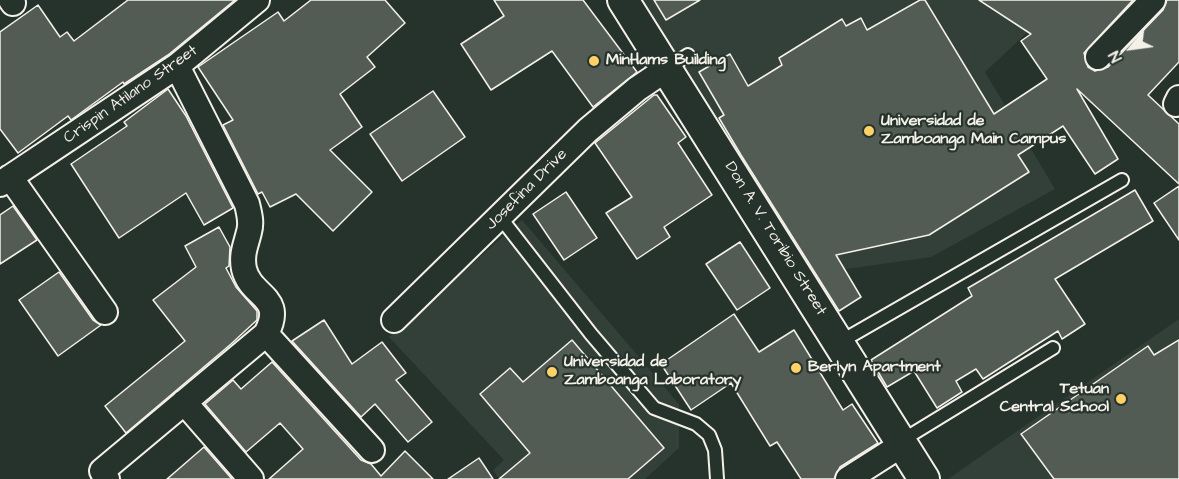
<!DOCTYPE html>
<html>
<head>
<meta charset="utf-8">
<style>
	body { margin:0 }
	#map { position:relative; width:1179px; height:479px; overflow:hidden; background:#26332d; font-family:"Architects Daughter",sans-serif }
	canvas { display:block }
	.north { position:absolute; left:1101px; top:18px; width:60px; height:60px; -webkit-text-stroke:4px #26332d; paint-order:stroke; rotate:241deg; font-size:16px; font-weight:700; line-height:24px; text-align:center; color:#f4f1e8 }
	.north::after { content:''; display:block; margin:auto; width:21px; height:27px; background:#f4f1e8; clip-path:polygon(50% 0,100% 100%,50% 72%,0 100%) }
</style>
</head>
<body>
<div id="map">
<canvas width="1179" height="479"></canvas>
<div class="north">N</div>
</div>
<script>
const context = document.querySelector('canvas').getContext('2d');
context.lineJoin = 'round';
function paint(path, color) {
  context.fillStyle = color;
  context.fill(path, 'evenodd');
}
function stroke(path, color, width, dash) {
  context.strokeStyle = color;
  context.lineWidth = width;
  context.lineCap = dash ? 'butt' : 'round';
  context.setLineDash(dash || []);
  context.stroke(path);
}
function label(font, color, halo, rows, align = 'center') {
  context.font = font + ' "Architects Daughter",sans-serif';
  context.lineWidth = 4.5;
  context.setLineDash([]);
  context.textBaseline = 'middle';
  context.strokeStyle = halo;
  context.fillStyle = color;
  for (const [text, x, y, turn = 0] of rows) {
    context.save();
    context.translate(x, y);
    context.rotate((+turn || 0) * Math.PI / 180);
    context.textAlign = isNaN(turn) ? turn : align;
    if (halo) context.strokeText(text, 0, 0);
    context.fillText(text, 0, 0);
    context.restore();
  }
}
const built = new Path2D(`
	M641,0H1017L1033,27L985,72L1055,189L931,257L839,270L811,287Z
	M522,220L679,404V448L645,479H499L493,470L504,460L389,337Z
	M1179,319V479H948Z`);
const building = new Path2D(`
	M128,0H235L168,55L124,84L123,82L71,120L68,116L18,153L0,129V32L38,5L60,37L67,32L74,41Z
	M311,0H385L405,23L367,57L375,67L340,94L362,127L330,150L372,192L333,231L296,194L270,207L262,192L258,194L223,125L233,120L198,67L278,12L284,21Z
	M494,0H583L637,72L593,107L552,51L491,90L461,44L504,16Z
	M654,0H700L666,20Z
	M920,0H925L994,114L1047,79L1021,41L1031,34L979,0H1133L1084,53L1088,67L1095,71L1108,67L1163,10L1167,0H1179V62L1148,95L1179,124V184L1077,89L1118,159L1095,174L1063,126L1018,155L1029,172L929,235L836,255L861,297L839,311L741,155L719,118L724,115L699,72L730,54L748,86L782,65L779,58L842,19L846,26L861,18L867,30Z
	M168,89L186,116L233,208L204,225L186,193L119,238L71,164L127,126L124,122Z
	M433,91L465,137L402,181L370,134Z
	M654,95H657L686,137L678,143L712,195L664,227L670,237L637,259L606,213L632,197L595,143Z
	M1179,186V240L1154,203Z
	M1135,190L1153,221L1055,279L1085,324L1062,339L1058,331L983,379L976,369L956,381L962,392L937,408L914,371L887,387L871,360L972,296L968,288Z
	M566,192L597,238L564,260L533,214Z
	M13,206L37,240L0,264V215Z
	M219,227L230,247L229,266L226,268L236,287L257,311V320L231,344L126,433L105,406L185,341L153,300L196,267L185,246Z
	M740,242L770,288L737,310L706,264Z
	M59,272L93,320L101,325L58,356L19,300Z
	M734,314L759,352L794,330L843,410L852,404L878,443L840,467L834,479H801L777,442L770,446L731,383L691,410L661,364Z
	M324,320L352,364L382,342L406,373L396,380L432,422L408,442L375,404L361,417L292,341Z
	M572,340L664,448L628,479H499L530,453L480,394L510,368L523,382Z
	M1179,340V479H1054L1021,434L1148,346L1154,355Z
	M272,362L361,460L371,464L381,476L405,451L433,479H269L303,449L280,423L246,452L205,404L233,380L241,389Z
	M204,447L232,479H167Z
	M479,458L493,479H448Z`);
const service = new Path2D(`
	M668,68L688,55
	M500,217L591,334L654,408L696,424L709,435L715,450L717,479
	M840,342L1122,180
	M901,441L1053,348`);
const minor = new Path2D(`
	M11,0L13,3
	M1098,57L1153,0
	M1176,104L1179,98
	M10,177L105,312
	M0,184L177,66L257,0
	M394,320L588,130L637,89L668,68
	M266,334L372,450
	M184,402L251,479
	M107,479L102,471L266,334C286,296 251,298 244,269C241,254 246,245 249,232C252,222 249,213 247,204L177,66
	M848,479L903,444`);
const tertiary = new Path2D(`
	M623,0L924,479`);
const markers = [
	[594,61,6,"#ffd166"],
	[869,131,6,"#ffd166"],
	[796,368,6,"#ffd166"],
	[552,372,6,"#ffd166"],
	[1121,399,6,"#ffd166"]
];
const poiNames = [
	["MinHams Building",606,61],
	["Universidad de",881,122],
	["Zamboanga Main Campus",881,140],
	["Universidad de",564,363],
	["Zamboanga Laboratory",564,381],
	["Berlyn Apartment",808,368],
	["Tetuan",1109,390,"right"],
	["Central School",1109,408,"right"]
];
const streetNames = [
	["Crispin Atilano Street",131,95,-35],
	["Josefina Drive",527,190,-45],
	["Don A. V. Toribio Street",775,239,58]
];
paint(built, '#333f39');
paint(building, '#525c55');
stroke(building, '#f4f1e8', 1.5);
stroke(service, '#f4f1e8', 16);
stroke(minor, '#f4f1e8', 28);
stroke(tertiary, '#f4f1e8', 34);
stroke(service, '#26332d', 12);
stroke(minor, '#26332d', 24);
stroke(tertiary, '#26332d', 30);
for (const [x, y, r, color] of markers) {
  const dot = new Path2D();
  dot.arc(x, y, r, 0, 2 * Math.PI);
  context.fillStyle = color;
  context.fill(dot);
  stroke(dot, '#26332d', 2);
}
label('bold 16px', '#f4f1e8', '#26332d', poiNames, 'left');
label('16px', '#f4f1e8', '#26332d', streetNames);
</script>
</body>
</html>
